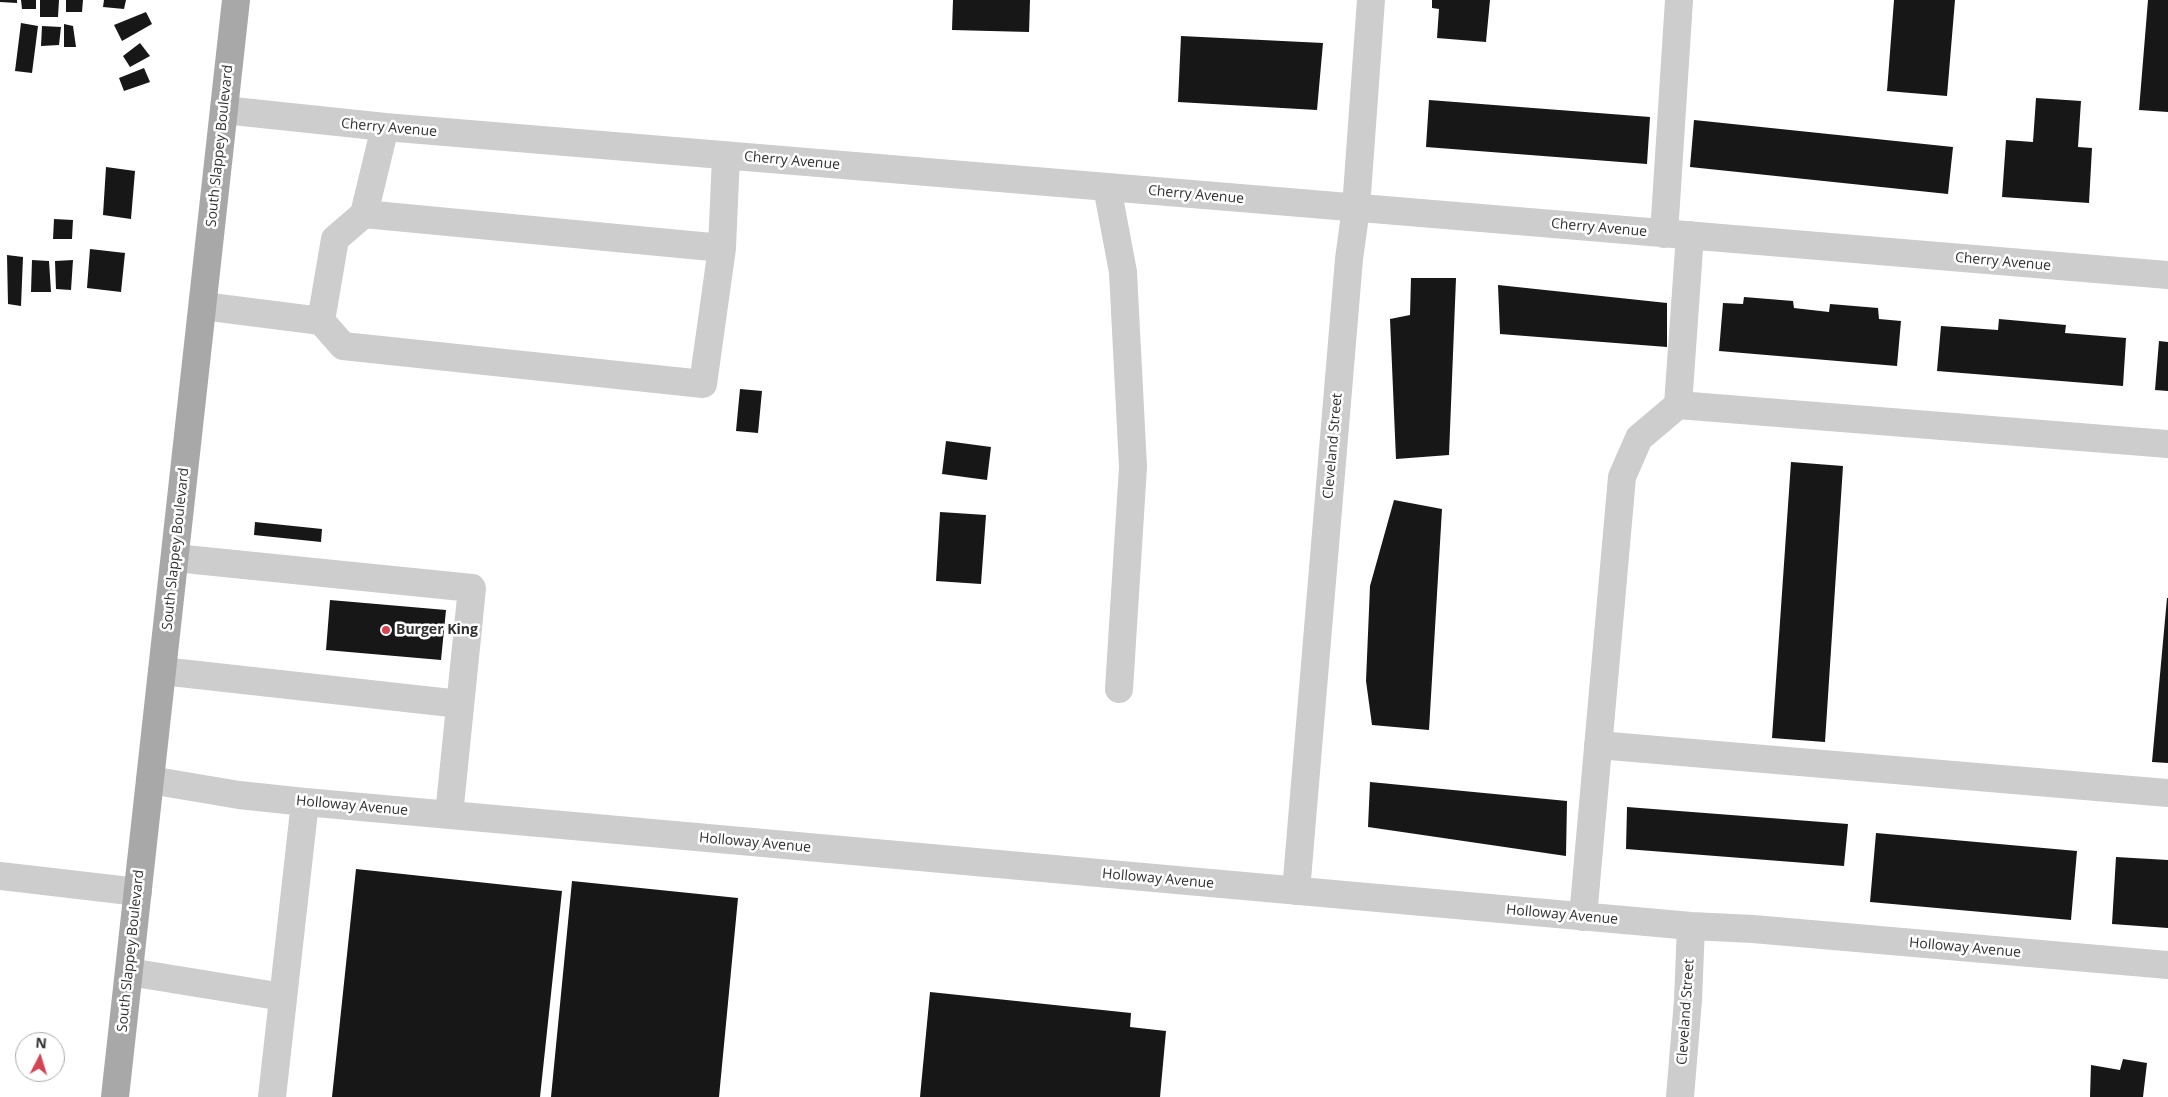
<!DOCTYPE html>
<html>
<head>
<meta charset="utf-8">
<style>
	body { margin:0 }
	#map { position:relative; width:2168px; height:1097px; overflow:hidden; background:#fff; font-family:"Open Sans",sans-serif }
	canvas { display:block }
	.north { position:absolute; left:15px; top:1032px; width:50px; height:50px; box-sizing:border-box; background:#fff; border:1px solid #acacac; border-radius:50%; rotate:5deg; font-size:14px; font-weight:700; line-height:20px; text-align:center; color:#303030 }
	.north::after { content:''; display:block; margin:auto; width:18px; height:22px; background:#d44553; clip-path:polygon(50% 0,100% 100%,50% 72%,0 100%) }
</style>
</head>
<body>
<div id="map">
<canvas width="2168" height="1097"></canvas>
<div class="north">N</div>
</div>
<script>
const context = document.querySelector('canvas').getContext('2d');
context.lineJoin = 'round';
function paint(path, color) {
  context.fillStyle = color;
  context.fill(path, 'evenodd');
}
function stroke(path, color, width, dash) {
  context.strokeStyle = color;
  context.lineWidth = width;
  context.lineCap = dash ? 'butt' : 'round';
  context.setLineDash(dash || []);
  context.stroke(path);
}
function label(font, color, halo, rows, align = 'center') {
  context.font = font + ' "Open Sans",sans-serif';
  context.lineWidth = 5;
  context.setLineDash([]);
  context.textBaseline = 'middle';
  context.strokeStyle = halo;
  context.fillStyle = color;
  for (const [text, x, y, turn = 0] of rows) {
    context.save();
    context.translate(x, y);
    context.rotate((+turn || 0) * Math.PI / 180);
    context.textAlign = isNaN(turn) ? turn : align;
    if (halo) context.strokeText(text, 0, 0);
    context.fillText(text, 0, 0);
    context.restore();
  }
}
const building = new Path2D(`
	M0,0H17V3L0,2Z
	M21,0H36V9H22Z
	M40,0H59L58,17H40Z
	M66,0H83L82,12H66Z
	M104,0H126L124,9L103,7Z
	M953,0H1030L1029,32L952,30Z
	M1432,0H1490L1486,42L1437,38L1439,9L1432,8Z
	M1894,0H1955L1947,96L1887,91Z
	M2148,0H2168V112L2139,110Z
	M146,12L152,24L122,41L114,25Z
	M21,23L38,26L32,73L15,71Z
	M64,24L73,26L76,47H64Z
	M42,26L61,27L59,45L41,46Z
	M1181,36L1323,43L1317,110L1178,102Z
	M140,43L150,56L130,67L123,56Z
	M144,68L150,82L124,91L119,78Z
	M2036,98L2081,101L2078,147L2092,148L2089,203L2002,197L2006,140L2033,142Z
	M1429,100L1650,117L1647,164L1426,147Z
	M1694,120L1953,147L1948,194L1690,167Z
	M106,167L135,171L131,219L103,215Z
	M54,219L73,220L72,239H53Z
	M90,249L125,253L121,292L87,288Z
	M7,255L23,257L21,306L8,304Z
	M32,260L49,261L51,292H31Z
	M73,260L71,290L56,289L55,261Z
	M1411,278H1456L1449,455L1396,459L1390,319L1410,315Z
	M1498,285L1667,303V347L1500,334Z
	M1744,297L1793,301L1794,308L1829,312L1830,304L1878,308L1879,319L1901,321L1897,366L1719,351L1723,303L1743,304Z
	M1999,319L2066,325L2065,333L2126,338L2123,386L1937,371L1941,326L1998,330Z
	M2159,341L2168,342V391L2155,390Z
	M740,389L762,391L758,433L736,431Z
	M946,441L991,447L987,480L942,474Z
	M1791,462L1843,466L1825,742L1772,738Z
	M1394,500L1442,509L1429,730L1372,725L1366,681L1370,586Z
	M940,512L986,515L981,584L936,581Z
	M255,522L322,529L321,542L254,535Z
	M2167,598H2168V763L2152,762Z
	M330,600L446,610L441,660L326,650Z
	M1370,782L1567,801L1566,856L1368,827Z
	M1627,807L1848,824L1844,866L1626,849Z
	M1876,833L2077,851L2071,920L1870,902Z
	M2116,857L2168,860V928L2112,924Z
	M356,869L562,891L540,1097H332Z
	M572,881L738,898L719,1097H551Z
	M930,992L1131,1013L1130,1027L1166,1031L1160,1097H920Z
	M2123,1059L2147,1063L2143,1097H2090L2091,1065L2120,1070Z`);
const minor = new Path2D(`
	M224,110L385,127L2168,275
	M1107,187L1123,272L1133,467L1119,689
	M364,214L722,248L726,156
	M1664,234L1679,0
	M203,306L321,321L335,239L364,214L385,127
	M321,321L343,346L703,384L722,248
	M1678,405L2168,444
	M175,558L472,588L449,815
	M162,671L460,704
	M1598,745L2168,793
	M150,780L239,795L305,802L1691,926L1753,929L2168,965
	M0,876L138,892
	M1296,891L1349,259L1356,208L1371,0
	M1583,917L1622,477L1639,438L1678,405L1690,235
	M129,972L283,997
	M272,1097L305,802
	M1680,1097L1688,1000L1691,926`);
const major = new Path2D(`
	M115,1097L236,0`);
const markers = [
	[386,630,5,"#d44553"]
];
const streetNames = [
	["Cherry Avenue",389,128,5],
	["South Slappey Boulevard",220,146,-84],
	["Cherry Avenue",792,161,5],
	["Cherry Avenue",1196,195,5],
	["Cherry Avenue",1599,228,5],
	["Cherry Avenue",2003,262,5],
	["Cleveland Street",1333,446,-85],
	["South Slappey Boulevard",176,549,-84],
	["Holloway Avenue",352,806,5],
	["Holloway Avenue",755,843,5],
	["Holloway Avenue",1158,879,5],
	["Holloway Avenue",1562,915,5],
	["Holloway Avenue",1965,948,5],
	["South Slappey Boulevard",131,951,-84],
	["Cleveland Street",1686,1012,-86]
];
const poiNames = [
	["Burger King",396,630]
];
paint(building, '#171717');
stroke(minor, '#cdcdcd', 28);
stroke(major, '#a8a8a8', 28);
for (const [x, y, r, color] of markers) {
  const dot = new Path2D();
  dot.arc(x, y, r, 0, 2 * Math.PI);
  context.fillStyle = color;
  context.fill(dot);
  stroke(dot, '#fff', 2);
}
label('14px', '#303030', '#fff', streetNames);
label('bold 14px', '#303030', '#fff', poiNames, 'left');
</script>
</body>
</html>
